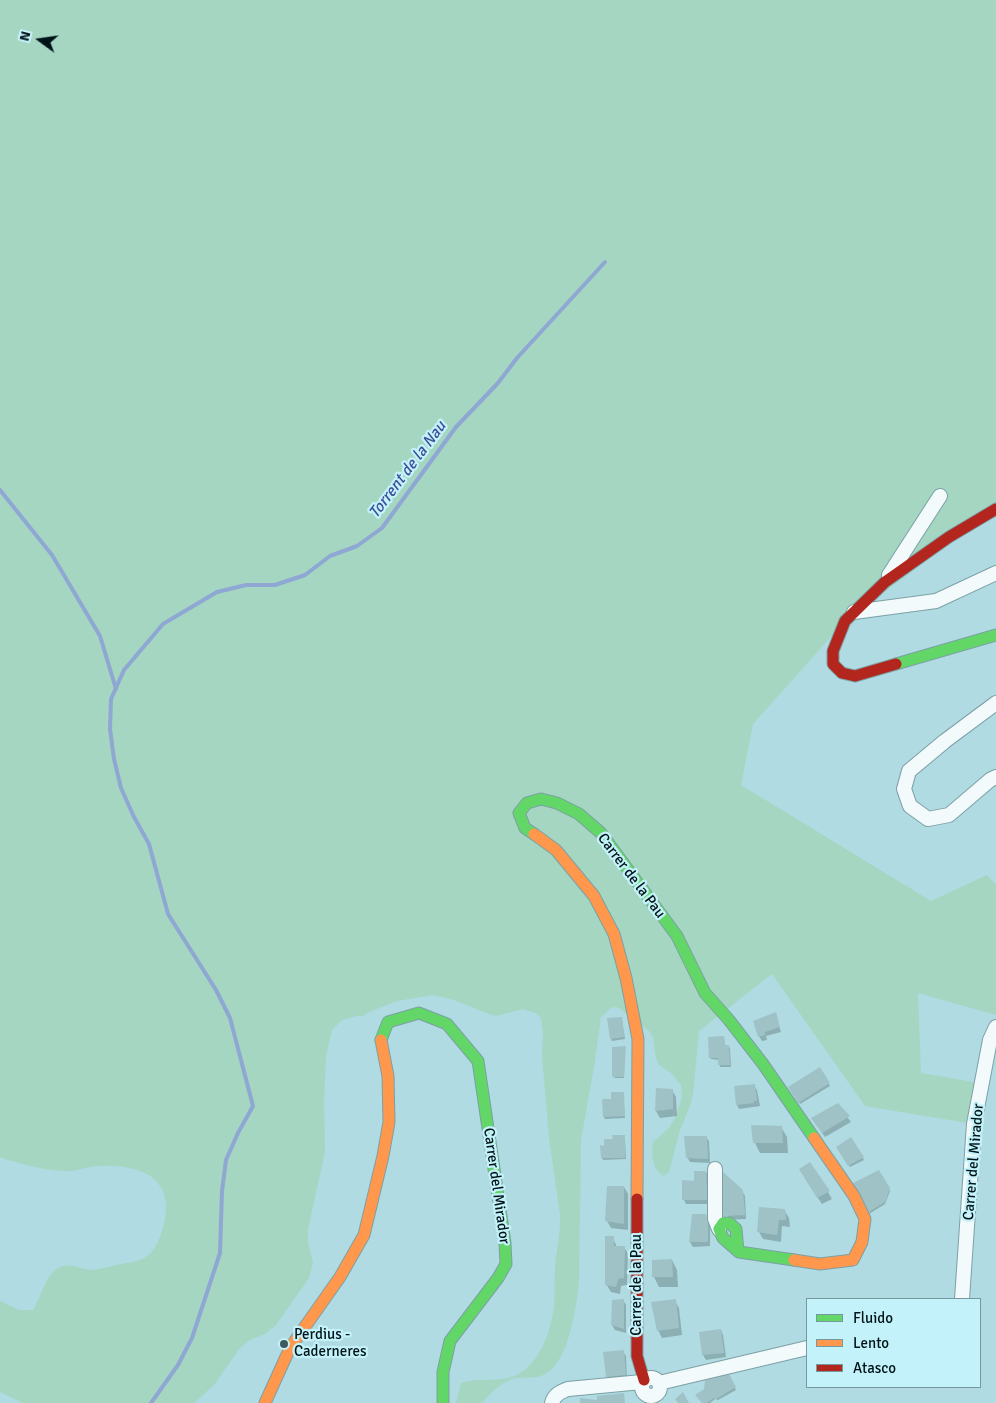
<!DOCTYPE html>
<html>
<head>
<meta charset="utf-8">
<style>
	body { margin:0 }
	#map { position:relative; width:996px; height:1403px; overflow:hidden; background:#b0dbe2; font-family:Signika,sans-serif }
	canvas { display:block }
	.legend { position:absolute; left:806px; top:1298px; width:175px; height:90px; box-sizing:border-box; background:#c4f2fa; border:1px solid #76999f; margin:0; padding:6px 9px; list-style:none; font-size:15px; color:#001317 }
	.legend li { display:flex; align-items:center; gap:10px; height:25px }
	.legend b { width:25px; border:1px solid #76999f }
	.north { position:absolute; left:15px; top:15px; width:50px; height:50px; -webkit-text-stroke:4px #c4f2fa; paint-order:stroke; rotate:284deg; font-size:14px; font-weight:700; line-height:20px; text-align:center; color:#001317 }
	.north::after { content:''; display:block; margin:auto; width:18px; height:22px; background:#001317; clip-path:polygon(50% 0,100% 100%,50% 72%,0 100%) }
</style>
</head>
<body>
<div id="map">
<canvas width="996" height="1403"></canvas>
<ul class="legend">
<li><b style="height:6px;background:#63d668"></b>Fluido</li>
<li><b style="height:6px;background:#ff974d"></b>Lento</li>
<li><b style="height:6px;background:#b3261e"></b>Atasco</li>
</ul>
<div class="north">N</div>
</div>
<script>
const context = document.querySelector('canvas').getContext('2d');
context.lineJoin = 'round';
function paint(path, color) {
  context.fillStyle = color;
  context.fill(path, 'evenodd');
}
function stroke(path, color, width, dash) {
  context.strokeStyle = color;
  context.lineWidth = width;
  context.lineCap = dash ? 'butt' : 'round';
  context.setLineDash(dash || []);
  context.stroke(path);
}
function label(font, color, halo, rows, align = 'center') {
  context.font = font + ' Signika,sans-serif';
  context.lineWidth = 4.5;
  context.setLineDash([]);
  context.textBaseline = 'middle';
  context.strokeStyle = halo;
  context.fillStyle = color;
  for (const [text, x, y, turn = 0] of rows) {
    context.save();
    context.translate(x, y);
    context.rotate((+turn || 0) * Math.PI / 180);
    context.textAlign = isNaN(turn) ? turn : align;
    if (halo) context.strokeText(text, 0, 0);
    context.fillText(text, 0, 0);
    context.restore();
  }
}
const green = new Path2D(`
	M0,0H996V509L845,621L753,724L741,785L931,901L987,875L996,885V1015L918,993L921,1073L979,1083L974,1124L865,1106L772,974L699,1031L693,1094L690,1106L680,1130L669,1172L663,1176C652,1168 651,1155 653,1142L669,1128L675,1118L682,1098L681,1085L671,1073L659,1065L656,1059L653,1038L649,1031L619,1008L612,1007L601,1017L600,1024L594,1067L581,1140L579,1280C577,1304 569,1365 543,1375C535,1379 525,1377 516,1378C502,1381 491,1393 482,1403H456L461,1383C479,1377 500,1383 517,1375C540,1363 551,1331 554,1307C555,1294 554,1281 555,1268C556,1250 561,1234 560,1215L549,1138L542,1056L543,1034L541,1018L536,1013L523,1009L496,1016L489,1014L454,1000L433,995L397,1001L369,1012L363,1016H356L342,1020L332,1030L326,1056L324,1103L325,1152L308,1229V1242L313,1263L309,1278L276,1325L265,1334L250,1340L240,1348L214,1385L194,1403H23L0,1392V1301L19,1310H33C42,1297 46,1269 64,1266C72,1264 82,1269 90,1270C98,1270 108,1267 116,1265C125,1263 138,1262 146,1257C160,1248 166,1221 166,1206C166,1192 158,1179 145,1173C126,1165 105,1164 85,1168C80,1169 75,1171 70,1171C47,1171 22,1165 0,1157Z`);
const shadow = new Path2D(`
	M775,1013L781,1032L766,1036L767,1040L762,1041L759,1036Z
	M622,1020L625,1039L612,1041L611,1039Z
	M724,1037L725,1047H729L730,1048L731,1067H720L719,1060L711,1059L710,1057Z
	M625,1047L624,1078H615L614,1077Z
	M819,1069L830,1086L800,1104L789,1087Z
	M754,1086L757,1090L760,1106L739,1109L737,1105Z
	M672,1090L676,1097L677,1116L660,1118L656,1111Z
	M623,1093L625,1118L605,1119L604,1117L612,1100Z
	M838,1105L851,1122L825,1137L815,1123Z
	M753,1127H781L787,1137L788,1153H760L755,1143Z
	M706,1137L709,1141L710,1163L690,1162L687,1157Z
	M625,1139L626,1159L603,1160L602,1158L605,1147Z
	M851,1139L864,1160L850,1167L837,1148Z
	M706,1172L708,1176L710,1204H686L684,1200L695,1182Z
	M879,1172L890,1191L885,1204L869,1214Z
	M804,1177L828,1192L832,1199L822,1204Z
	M624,1187L628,1194V1230L611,1228L607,1221Z
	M742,1191L745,1196L746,1219L726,1220Z
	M784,1210L789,1218L790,1227L782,1226L781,1242L763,1239L759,1232Z
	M693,1215H705L708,1220L710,1228V1246L693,1247L690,1242Z
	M613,1238L617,1247H624L628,1254L627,1285L621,1286L620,1294L611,1292L606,1284Z
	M672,1260L677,1270L678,1287H659L654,1277Z
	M623,1300L626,1305V1333L615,1330L612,1325Z
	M675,1301L679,1308L682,1335L662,1338L658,1330Z
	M721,1330L723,1335L726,1357L706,1360L703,1355L700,1333Z
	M623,1352L626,1356L627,1380L609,1381L607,1377Z
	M728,1375L736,1390L718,1400L715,1399L710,1403H703Z`);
const stream = new Path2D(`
	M0,490L52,555L100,636L116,689
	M151,1403L178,1365L192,1338L220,1253L222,1191L226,1160L238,1133L253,1106L230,1018L216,990L168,914L149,844L134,817L121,788L114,759L110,729L111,699L124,670L163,624L217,592L246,585H275L305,575L330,556L357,546L382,528L456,427L498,383L517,358L605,262`);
const building = new Path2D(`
	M776,1012L780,1027L765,1032V1035L758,1037L753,1021Z
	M622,1017L624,1037L610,1039L607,1018Z
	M724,1036L725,1045H729L730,1065H718V1058H709L708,1037Z
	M626,1046L624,1077H612V1047Z
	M820,1067L830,1083L798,1103L788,1087Z
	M755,1084L757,1101H754V1103L736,1105L734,1086Z
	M656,1088L673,1089V1109L655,1111Z
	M611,1092H624L625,1116L603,1117L602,1099H611Z
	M838,1103L850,1116L822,1133L811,1118Z
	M751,1125L782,1126L783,1143H753Z
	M612,1135H625V1158H601L600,1145L604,1146V1139H613Z
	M684,1136H707L708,1159L686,1158Z
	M851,1137L864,1157L848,1166L836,1147Z
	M810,1162L830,1191L817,1198L799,1169Z
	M879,1170L890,1188L885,1202L867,1213L853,1183Z
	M694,1171H706L708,1200H682V1180L694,1181Z
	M722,1171L743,1190L745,1215L722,1216Z
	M607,1186H624V1224L605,1221Z
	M759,1207L785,1209L786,1220H779L777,1235L757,1232Z
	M692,1214H706L708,1223V1242H689Z
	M605,1236H614V1246H625L624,1278L618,1279L616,1287L605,1285Z
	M672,1259L673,1277H652V1260Z
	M624,1299V1329L611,1325L612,1300Z
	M676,1299L679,1328L657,1331L651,1302Z
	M721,1329L724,1353L702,1355L699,1332Z
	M624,1350L626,1375L606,1377L603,1352Z
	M729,1374L736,1387L716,1399L714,1398L707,1403H702L695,1395L704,1389L705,1380Z
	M683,1392L689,1403H678L675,1399Z
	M624,1393L625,1403H580V1398L597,1400V1396Z`);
const street = new Path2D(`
	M889,575L940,496
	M854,612L936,601L996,573
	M996,703L945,741L909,771L904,789L910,806L928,819L949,815L990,780L996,777
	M715,1169V1219L719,1229
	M962,1299L974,1124L990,1040L996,1027
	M642 1387a9 9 0 1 1 18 0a9 9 0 1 1-18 0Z
	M659,1383L807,1348
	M552,1403C554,1395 560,1392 568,1389L642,1382`);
const fast = new Path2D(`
	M896,664L996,635
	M534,834L525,828L519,813L527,803L541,799L557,803L579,814L601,833L677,936L705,993L729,1020L763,1064L814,1138
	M381,1040L388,1022L419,1013L447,1024L478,1061L505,1243L506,1264L498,1278L450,1341L443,1372V1403
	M738,1251L736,1229L729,1223H723L719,1229L723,1238L739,1252L794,1260`);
const slow = new Path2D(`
	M534,834L556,850L594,896L614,934L626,978L638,1039L637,1199
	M794,1260L820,1264L853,1260L862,1242L865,1219L854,1196L814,1138
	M265,1403L290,1348L340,1277L364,1235L383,1156L389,1122L388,1076L381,1040`);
const jam = new Path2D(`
	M896,664L855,676L842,673L833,664V651L845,621L885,582L949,537L996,509
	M637,1199V1356L644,1380`);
const markers = [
	[284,1344,5,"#3e595e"]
];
const streetNames = [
	["Carrer de la Pau",631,876,53],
	["Carrer del Mirador",974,1162,-85],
	["Carrer del Mirador",496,1186,82],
	["Carrer de la Pau",637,1285,-90]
];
const poiNames = [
	["Perdius -",294,1335],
	["Caderneres",294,1352]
];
const waterNames = [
	["Torrent de la Nau",408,470,-53]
];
paint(green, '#a4d6c1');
paint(shadow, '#0003');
stroke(stream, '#8ea8d3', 4);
paint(building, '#9fc2c7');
stroke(street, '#7ca0a6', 16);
stroke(fast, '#7ca0a6', 13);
stroke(slow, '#7ca0a6', 13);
stroke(jam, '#7ca0a6', 13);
stroke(street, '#f3fafb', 14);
stroke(fast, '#63d668', 11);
stroke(slow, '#ff974d', 11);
stroke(jam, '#b3261e', 11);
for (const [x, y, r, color] of markers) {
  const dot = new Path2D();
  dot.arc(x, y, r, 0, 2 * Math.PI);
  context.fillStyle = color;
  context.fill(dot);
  stroke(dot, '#c4f2fa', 2);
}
label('15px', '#001317', '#c4f2fa', streetNames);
label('15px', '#001317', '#c4f2fa', poiNames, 'left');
label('italic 16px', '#3c4f98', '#c4f2fa', waterNames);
</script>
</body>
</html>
